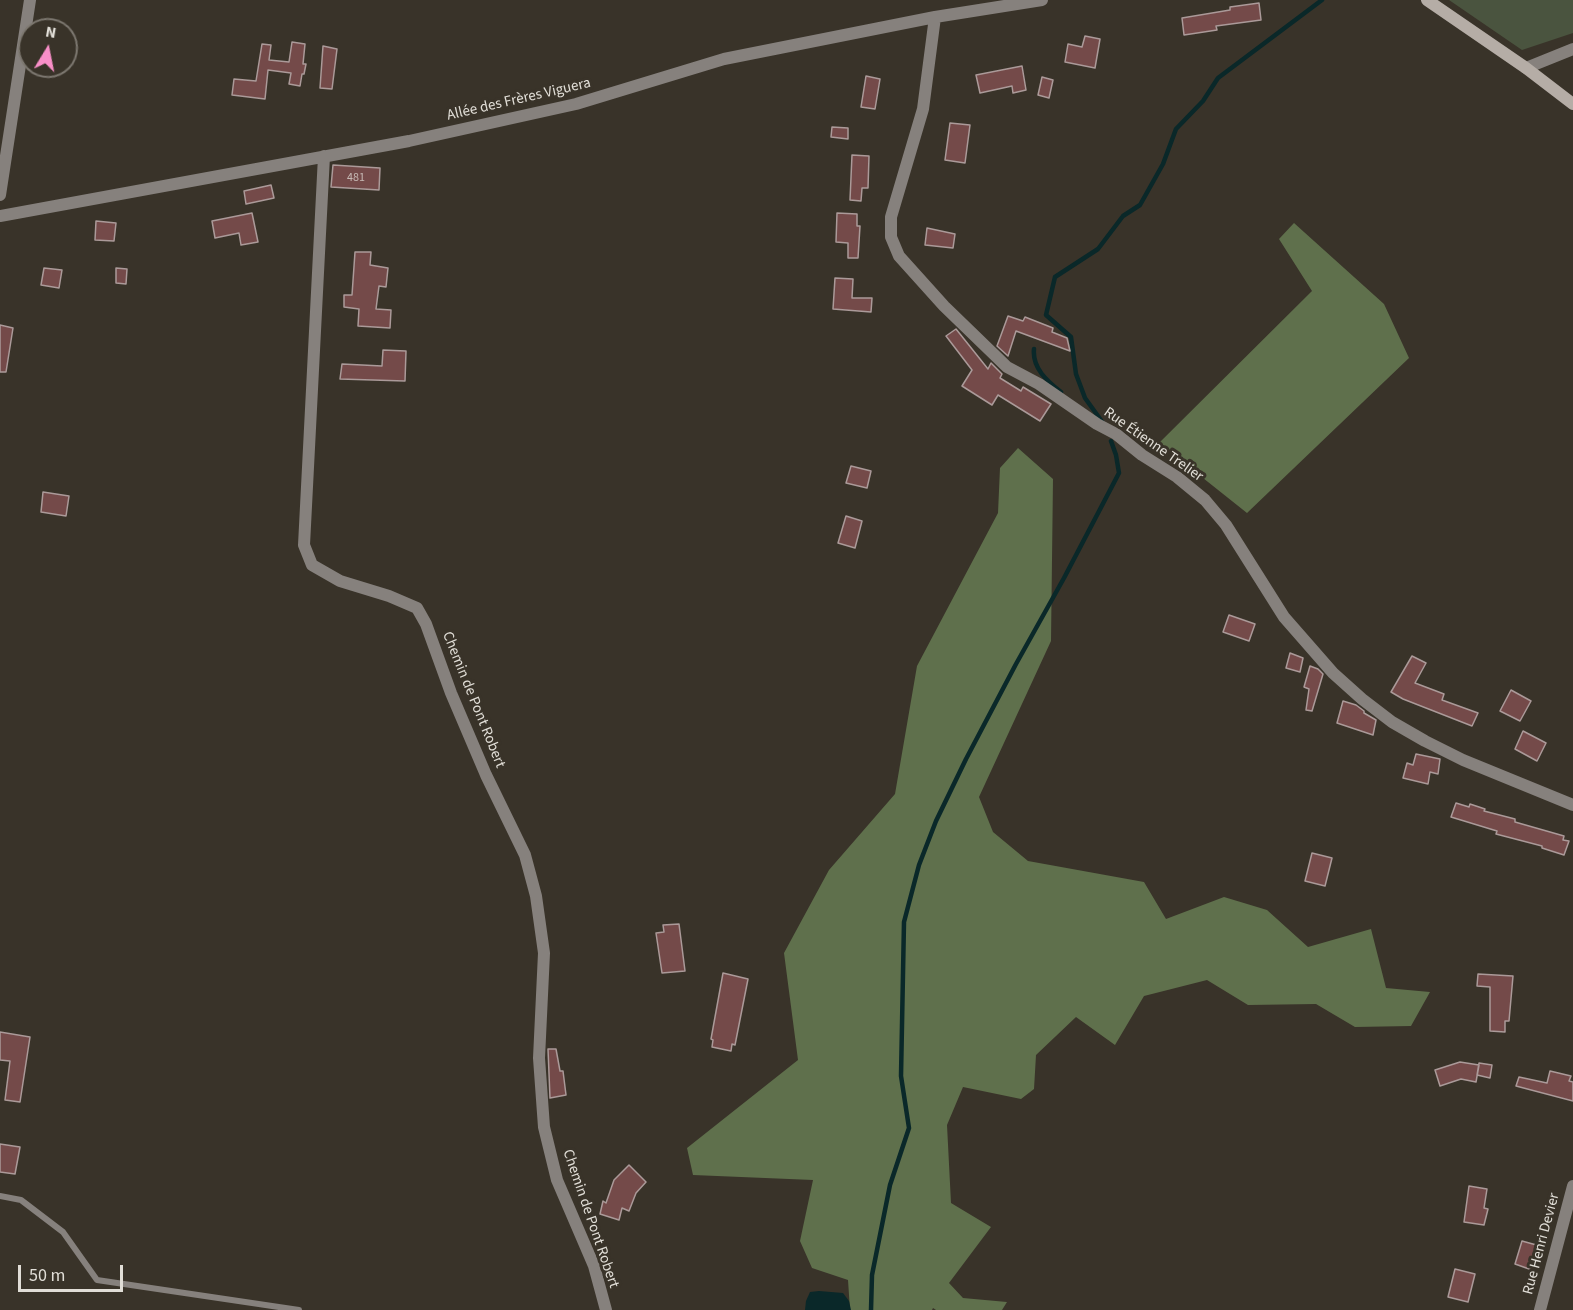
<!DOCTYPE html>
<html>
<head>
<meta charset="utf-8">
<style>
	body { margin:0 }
	#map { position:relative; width:1573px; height:1310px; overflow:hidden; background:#393329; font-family:"Source Sans 3",sans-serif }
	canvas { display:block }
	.north { position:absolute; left:18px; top:18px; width:60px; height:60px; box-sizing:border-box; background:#393329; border:2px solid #7c776f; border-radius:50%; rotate:10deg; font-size:16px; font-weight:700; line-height:24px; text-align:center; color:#e1ded7 }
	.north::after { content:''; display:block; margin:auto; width:21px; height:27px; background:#f98fc8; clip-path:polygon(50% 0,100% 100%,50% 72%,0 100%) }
	.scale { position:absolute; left:18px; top:1265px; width:105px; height:27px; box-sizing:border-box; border:3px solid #e1ded7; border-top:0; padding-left:8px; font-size:18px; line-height:21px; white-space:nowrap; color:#e1ded7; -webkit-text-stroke:4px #393329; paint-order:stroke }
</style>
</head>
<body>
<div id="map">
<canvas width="1573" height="1310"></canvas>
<div class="north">N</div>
<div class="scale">50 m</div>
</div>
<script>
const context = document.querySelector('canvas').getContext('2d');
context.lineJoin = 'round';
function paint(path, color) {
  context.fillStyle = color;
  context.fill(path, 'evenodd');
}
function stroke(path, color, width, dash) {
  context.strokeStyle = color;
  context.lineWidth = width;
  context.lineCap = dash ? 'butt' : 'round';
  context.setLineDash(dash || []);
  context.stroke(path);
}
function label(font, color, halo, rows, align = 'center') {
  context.font = font + ' "Source Sans 3",sans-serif';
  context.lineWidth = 6;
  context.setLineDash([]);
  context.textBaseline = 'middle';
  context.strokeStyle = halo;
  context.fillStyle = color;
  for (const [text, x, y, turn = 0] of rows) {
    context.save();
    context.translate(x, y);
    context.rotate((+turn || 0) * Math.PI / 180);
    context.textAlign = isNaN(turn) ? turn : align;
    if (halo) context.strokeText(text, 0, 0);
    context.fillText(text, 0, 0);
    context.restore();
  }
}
const green = new Path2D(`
	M1449,0H1573V33L1522,50Z`);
const forest = new Path2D(`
	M1294,223L1384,304L1409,358L1247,513L1159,443L1312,291L1279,239Z
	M1018,448L1053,479L1051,641L979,797L993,832L1028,861L1144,882L1166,919L1224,897L1267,910L1308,947L1371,929L1386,988L1430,992L1411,1026L1355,1027L1316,1004L1248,1005L1207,980L1144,996L1115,1045L1076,1017L1036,1055L1034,1089L1021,1099L963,1087L947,1125L951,1203L991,1227L949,1283L963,1298L1007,1302L1002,1310H936L933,1308L932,1310H850L848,1280L812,1268L800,1241L813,1180L693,1175L687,1148L798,1060L784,953L829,870L895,794L917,666L998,513L1000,468Z`);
const water = new Path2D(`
	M819,1291L843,1293L849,1301L851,1310H805L806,1301L810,1292Z`);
const stream = new Path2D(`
	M1034,349C1032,368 1047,381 1061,392
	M1103,423L1085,398L1076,374L1071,337L1046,315L1055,277L1098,249L1123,216L1140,205L1163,164L1176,129L1203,101L1218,78L1322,0
	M871,1310L872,1275L890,1185L909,1128L901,1076L904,922L919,865L936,821L966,759L1016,664L1064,578L1119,473L1116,455L1111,441`);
const building = new Path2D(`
	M1259,3L1261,20L1216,26L1217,30L1184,35L1182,18L1230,10V7Z
	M1085,36L1100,39L1095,68L1065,62L1068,44L1082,47Z
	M292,42L305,44L303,64H306L304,74H302L300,86L289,84L291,73L268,70L265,99L232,95L234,79L256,81L262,44L271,45L269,60L289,62Z
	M323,46L337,49L332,89L320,88Z
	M1022,66L1026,90L1013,93L1012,86L980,93L976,75Z
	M866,76L880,79L875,109L861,107Z
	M1042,77L1053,80L1049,98L1038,95Z
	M950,123L970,125L965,163L945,160Z
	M832,127L848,128V139L831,137Z
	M852,155L869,156L868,188H862L861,201L850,200Z
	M333,165L380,168L379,190L331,187Z
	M271,185L274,198L246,204L244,191Z
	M252,213L258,242L241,245L239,233L215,238L212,221Z
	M837,213L857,214V226H860L858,258H848V243L836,242Z
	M96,221L116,223L114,241L95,240Z
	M927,228L955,234L953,248L925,245Z
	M355,252H371L370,265L388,268L386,287L379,286L376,309L391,310L390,328L358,326L359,309L344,307V295H352Z
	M44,268L62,270L59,288L41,285Z
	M116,268L127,269L126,284L116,283Z
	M835,278L853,279L852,298H872L871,312L833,309Z
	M1008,316L1023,321L1025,317L1053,328L1052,332L1067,338L1070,351L1016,331L1008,356L997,346Z
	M0,325L13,328L6,372H0Z
	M956,329L988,369L991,363L1002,374L1000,378L1021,391L1023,387L1051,404L1040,421L998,395L992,405L962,386L972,370L946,336Z
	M383,350L406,351L405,381L340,379L342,364L382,366Z
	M851,466L871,471L867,488L846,483Z
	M43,492L69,496L66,516L41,512Z
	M846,516L862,521L855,548L838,543Z
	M1229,615L1255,624L1249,641L1223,632Z
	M1290,653L1303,658L1300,672L1286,668Z
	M1412,656L1426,663L1415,683L1444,694L1442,700L1478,713L1472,726L1403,699L1391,692Z
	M1310,666L1318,669L1323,674L1312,711L1306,710L1309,689L1304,687Z
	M1511,690L1531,701L1520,721L1500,711Z
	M1343,701L1356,705L1364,711V713L1376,720L1373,735L1337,723Z
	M1523,731L1546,743L1537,761L1515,749Z
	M1416,754L1440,759L1438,774L1430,772L1428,784L1403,778L1407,763L1413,765Z
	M1456,803L1469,807L1470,804L1485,809L1484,811L1515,819V822L1564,836L1563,840L1569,841L1564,855L1542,848V846L1496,834L1497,831L1451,817Z
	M1312,853L1332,858L1325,886L1305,881Z
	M679,924L685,971L662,973L656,933L664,932L663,925Z
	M723,973L748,979L735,1045L732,1044L731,1051L712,1047L713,1040L711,1039Z
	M1478,974L1513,976L1509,1021H1505V1032L1490,1031V987L1477,986Z
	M0,1032L30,1037L20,1102L5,1100L10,1061L0,1060Z
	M548,1049H556L560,1071H563L566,1095L550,1098Z
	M1460,1062L1479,1065L1476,1082L1461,1079L1440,1086L1435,1070Z
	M1479,1063L1492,1065L1490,1078L1477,1075Z
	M1550,1071L1571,1076L1569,1081L1573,1082V1101L1516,1086L1519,1077L1547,1083Z
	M0,1144L20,1147L15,1174L0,1172Z
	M629,1165L646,1182L636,1193L629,1211L622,1208L619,1220L600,1214L603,1201L606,1203L614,1180Z
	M1469,1186L1487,1189L1484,1208L1488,1209L1484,1225L1464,1222Z
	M1522,1241L1540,1246L1532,1270L1515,1264Z
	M1455,1269L1475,1274L1468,1302L1448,1297Z`);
const lane = new Path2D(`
	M0,1196L21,1200L63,1232L97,1280L299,1310`);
const street = new Path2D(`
	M935,17L923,109L891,217V237L899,256L944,306L1007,367L1039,384L1097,424L1116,434L1142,455L1177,477L1205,500L1226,525L1284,617L1333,673L1362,699L1392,722L1425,741L1463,760L1573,805
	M1526,68L1573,49
	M324,156L304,545L312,565L340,581L389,596L417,608L426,624L451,693L486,775L525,855L536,896L544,953L539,1058L544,1127L557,1180L594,1266L606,1310
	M0,195L30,0
	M0,216L409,141L576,104L724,59L935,17L1042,0
	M1540,1310L1573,1186`);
const secondary = new Path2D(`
	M1427,0L1526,68L1573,104`);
const numberNames = [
	["481",356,178]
];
const streetNames = [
	["Allée des Frères Viguera",519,100,-13],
	["Rue Étienne Trelier",1153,445,35],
	["Chemin de Pont Robert",473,700,68],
	["Chemin de Pont Robert",590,1219,71],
	["Rue Henri Devier",1542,1244,-75]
];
paint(green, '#4a543f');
paint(forest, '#5f704c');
paint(water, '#0a2829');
stroke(stream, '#0a2829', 4.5);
paint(building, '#744a49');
stroke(building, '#ab9a99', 1.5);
stroke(lane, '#86817d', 6);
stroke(street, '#86817d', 12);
stroke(secondary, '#b5ada6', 12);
label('12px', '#c6b9b4', null, numberNames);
label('15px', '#e1ded7', '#393329', streetNames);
</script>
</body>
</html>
